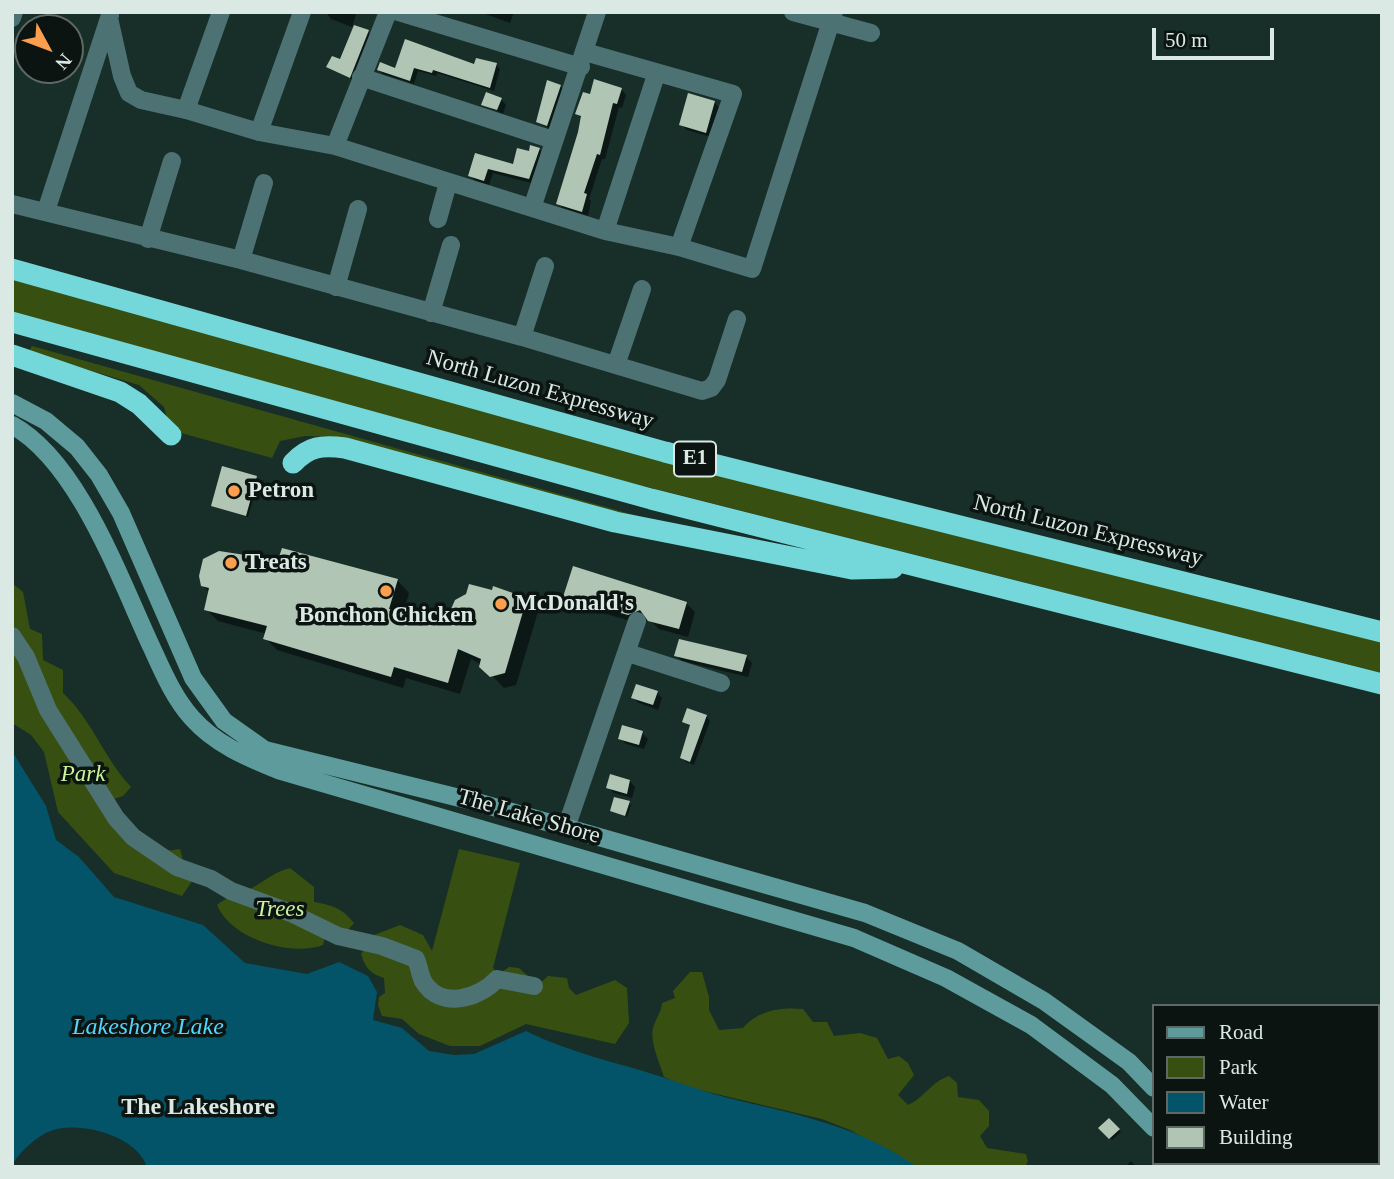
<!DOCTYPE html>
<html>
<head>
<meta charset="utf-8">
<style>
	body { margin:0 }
	#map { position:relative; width:1394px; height:1179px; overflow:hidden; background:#182e28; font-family:Georgia,serif }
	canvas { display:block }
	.frame { position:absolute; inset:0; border:14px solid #dbe9e4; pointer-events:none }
	.legend { position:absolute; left:1152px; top:1004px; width:228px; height:161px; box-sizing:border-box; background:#0b1411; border:2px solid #5e6965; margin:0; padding:9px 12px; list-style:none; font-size:21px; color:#dbe9e4 }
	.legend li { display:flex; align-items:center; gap:14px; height:35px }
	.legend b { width:35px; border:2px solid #5e6965 }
	.north { position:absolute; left:14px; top:14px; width:70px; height:70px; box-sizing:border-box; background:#0b1411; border:2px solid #5e6965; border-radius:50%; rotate:131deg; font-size:19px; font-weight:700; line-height:28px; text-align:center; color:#dbe9e4 }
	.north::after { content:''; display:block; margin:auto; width:24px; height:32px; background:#fa9f4e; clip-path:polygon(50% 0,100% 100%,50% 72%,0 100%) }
	.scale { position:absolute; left:1152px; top:28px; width:122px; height:32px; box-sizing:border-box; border:4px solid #dbe9e4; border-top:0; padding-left:9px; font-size:21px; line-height:24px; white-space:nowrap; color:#dbe9e4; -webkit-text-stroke:5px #0b1411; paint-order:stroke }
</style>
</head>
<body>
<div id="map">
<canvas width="1394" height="1179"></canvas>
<div class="frame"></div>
<ul class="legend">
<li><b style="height:9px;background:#5d9b9c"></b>Road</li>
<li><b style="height:19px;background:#375011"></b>Park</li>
<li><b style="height:19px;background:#035468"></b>Water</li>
<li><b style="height:19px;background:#b1c5b5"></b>Building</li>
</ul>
<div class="north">N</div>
<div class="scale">50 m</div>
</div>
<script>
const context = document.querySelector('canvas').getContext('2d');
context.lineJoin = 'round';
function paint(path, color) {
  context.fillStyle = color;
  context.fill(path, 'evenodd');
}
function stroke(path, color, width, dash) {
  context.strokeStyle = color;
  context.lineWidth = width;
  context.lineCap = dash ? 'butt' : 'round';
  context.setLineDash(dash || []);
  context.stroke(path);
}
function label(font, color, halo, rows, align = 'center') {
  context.font = font + ' Georgia,serif';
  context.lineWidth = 7;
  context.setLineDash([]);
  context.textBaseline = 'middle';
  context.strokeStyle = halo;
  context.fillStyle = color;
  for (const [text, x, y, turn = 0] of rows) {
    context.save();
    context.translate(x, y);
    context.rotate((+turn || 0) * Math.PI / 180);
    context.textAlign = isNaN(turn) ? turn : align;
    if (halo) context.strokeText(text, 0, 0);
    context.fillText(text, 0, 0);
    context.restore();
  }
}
const green = new Path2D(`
	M12,278L1382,640V673L624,481L12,314Z
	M32,346L652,520L653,524L330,437L305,436L280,441L272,458L170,430L164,407L139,385L28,352Z
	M12,583L23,592L30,629L42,634L43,660L63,670V693C92,720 104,758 131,787L123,796L105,802L160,852L180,849L185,868L195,877L182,896L114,873L58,812L44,752L31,735L12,723Z
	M459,849L520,863L493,968L499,974L509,967L519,968L538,985L548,976L567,978L569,988L576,995L615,980L627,988L629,1023L615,1044L526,1024L480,1046H450L419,1034L402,1019L382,1016L378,1005L379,997L385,993L384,978C370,974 365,967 361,954L374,935L400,925L423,935L432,951Z
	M290,868L314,887V902C332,905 342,908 354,923L343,936H325L323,945C291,957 231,939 217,905C227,897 232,896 243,892C260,886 270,873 290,868Z
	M690,972H702L709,997V1010L719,1030L743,1028C758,1010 781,1007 803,1009L813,1022H827L834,1036L860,1033L877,1038L888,1059L899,1056L908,1063L914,1075L898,1095L908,1105C924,1098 931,1082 949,1076L957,1083L958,1097L979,1100L989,1111V1126L980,1136L987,1148L1026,1154L1028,1161L1025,1167H917L850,1130L822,1119L687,1087L664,1077C660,1063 648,1039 654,1025C657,1016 661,1013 662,1003L675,998L673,991Z`);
const water = new Path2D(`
	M12,751L46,806L56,840L79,857L114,897L203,925L245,963L307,974L339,962L368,976L377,992L373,1020L402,1028L429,1051L454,1055L474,1054L526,1031C570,1053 616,1062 662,1077C684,1084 705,1092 728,1098C795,1114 860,1126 917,1167H147C137,1135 76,1119 48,1132C36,1137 18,1154 12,1165Z`);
const shadow = new Path2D(`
	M326,12H354L356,14L352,27L331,19Z
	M480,12H514L510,23Z
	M368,32L371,36L354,80L328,67L340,61Z
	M406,42L475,66L496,65L500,69L494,91L437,73L436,76L418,71L414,84L383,74L379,70H396Z
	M560,86L565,91L552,130L538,122Z
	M621,89L626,95L622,108L619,107L605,159H602L589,199L591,201L588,216L563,208L558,203L582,118L577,113L591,96Z
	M501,99L506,105L503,114L483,104Z
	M714,102L720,108L711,137L687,130L681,124Z
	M539,149L545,155L535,184L493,173L489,185L475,181L470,175L476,155L514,166Z
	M256,478L259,480L248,517L213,506Z
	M397,580L409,593L404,610L445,628L526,599L538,612L516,685L504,688L482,665L471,659L460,694L406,678L403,688L277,650L265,638L267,634L218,621L206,609L210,593L203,586Z
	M565,596L686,603L695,612L688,637L659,629L649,619L638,623L574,605Z
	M676,655L746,657L752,663L748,677L682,661Z
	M657,693L662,698L658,710L639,703L633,698Z
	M706,716L710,721L694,765L686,762L682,758L691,727L684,722Z
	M642,733L648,739L644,749L626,744L620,738Z
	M630,781L635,787L632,798L614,793L608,787Z
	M629,803L631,805L627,817L612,811Z
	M1109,1120L1121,1132L1112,1140L1100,1128Z
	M1131,1161L1136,1167H1125Z`);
const building = new Path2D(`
	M354,25L369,30L350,78L326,67L332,56L340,59Z
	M405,39L474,64L476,58L497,63L490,88L433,70L432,73L414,68L410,81L377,70L380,62L395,68Z
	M594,79L622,88L617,104L613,103L600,155L597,154L584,193L587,194L582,212L556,204L578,132L581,116L575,114L583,92L590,94Z
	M547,80L561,85L547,126L536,122Z
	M486,92L502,98L497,110L481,105Z
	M688,93L715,101L706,133L679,125Z
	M530,145L540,148L529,179L488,169L484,181L468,176L475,153L513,164L517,148L529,151Z
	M222,466L257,476L246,516L211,506Z
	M282,548L398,579L389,609L418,608L444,625L455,600L466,594L469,584L492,590L493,586L527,598L505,673L490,677L479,667L481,659L458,649L448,683L394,667L391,677L263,639L267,626L204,610L209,588L201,586L199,576L203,559L219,551L278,560Z
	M573,566L687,602L679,629L648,621L640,610L628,615L563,597Z
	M679,639L747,655L742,672L674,656Z
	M636,684L658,691L653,705L631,698Z
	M687,708L707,715L690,762L680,758L690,725L682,722Z
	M622,725L643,731L639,745L618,739Z
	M610,774L630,780L627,794L606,788Z
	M614,797L630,801L625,816L610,811Z
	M1109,1118L1120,1129L1109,1139L1098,1128Z`);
const street = new Path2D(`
	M398,12L581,67
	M793,12L871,33
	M12,18L14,12
	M109,18L122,76L129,93L141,100L186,110L259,132L335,146L605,231L679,247L752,269L834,12
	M585,52L733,94L679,247
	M361,77L553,140
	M186,110L221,12
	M259,132L302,12
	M335,146L388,12
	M12,204L241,260L522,337L702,391L711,388L717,380L737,319
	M532,208L597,12
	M46,211L110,15
	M438,219L448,183
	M605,231L656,75
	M148,239L172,161
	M241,260L264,183
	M336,287L358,209
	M431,313L451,245
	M522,337L545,266
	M616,365L642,289
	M12,636L26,657L48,710L116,818L133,837L177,867L211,879L231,891L291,913L338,936L382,946L416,959C419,966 420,975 423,981C440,1010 479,999 497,979L534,986
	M628,653L721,683
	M566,828L637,621`);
const secondary = new Path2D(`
	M12,403L46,421L77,447L99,475L121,513L193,678L224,721L265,750L480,803L865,913L958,951L1044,1001L1129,1062L1154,1088
	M12,425C79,462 120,580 152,648C163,672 174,698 192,718C215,744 246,757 278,770L854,938L946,978L1031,1025L1112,1085L1154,1128
	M1185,1163L1188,1167
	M1223,1163L1225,1167`);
const highway = new Path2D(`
	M12,269L665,452L1382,632
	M12,322L651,499L1382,684
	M12,355L120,392L139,404L171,435
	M293,463C309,446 322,445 345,448L615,522L852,569L893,568`);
const markers = [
	[234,491,7,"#fa9f4e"],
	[231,563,7,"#fa9f4e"],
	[386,591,7,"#fa9f4e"],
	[501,604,7,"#fa9f4e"]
];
const shields = [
	[695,459,42]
];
const shieldNames = [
	["E1",695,459]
];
const streetNames = [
	["North Luzon Expressway",540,390,16],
	["North Luzon Expressway",1088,531,14],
	["The Lake Shore",529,817,16]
];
const poiNames = [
	["Petron",248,491],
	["Treats",245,563],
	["McDonald's",515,604],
	["Bonchon Chicken",386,616,"center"]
];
const parkNames = [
	["Park",83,775],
	["Trees",280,910]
];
const waterNames = [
	["Lakeshore Lake",148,1028]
];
const neighbourhoodNames = [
	["The Lakeshore",198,1108]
];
paint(green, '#375011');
paint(water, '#035468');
paint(shadow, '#0007');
paint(building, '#b1c5b5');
stroke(street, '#4d7273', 18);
stroke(secondary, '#5d9b9c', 18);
stroke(highway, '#74d7d9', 21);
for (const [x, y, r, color] of markers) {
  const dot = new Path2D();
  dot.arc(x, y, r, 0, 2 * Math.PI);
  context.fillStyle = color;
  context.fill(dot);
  stroke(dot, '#0b1411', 2.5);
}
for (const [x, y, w] of shields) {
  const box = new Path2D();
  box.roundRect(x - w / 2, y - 17.5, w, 35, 5);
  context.fillStyle = '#0b1411';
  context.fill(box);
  stroke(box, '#dbe9e4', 2);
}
label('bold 21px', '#dbe9e4', null, shieldNames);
label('23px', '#dbe9e4', '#0b1411', streetNames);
label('bold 23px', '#dbe9e4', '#0b1411', poiNames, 'left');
label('italic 23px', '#cbf49b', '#0b1411', parkNames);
label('italic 24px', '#54d5fb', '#0b1411', waterNames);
label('bold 24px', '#dbe9e4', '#0b1411', neighbourhoodNames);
</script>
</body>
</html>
